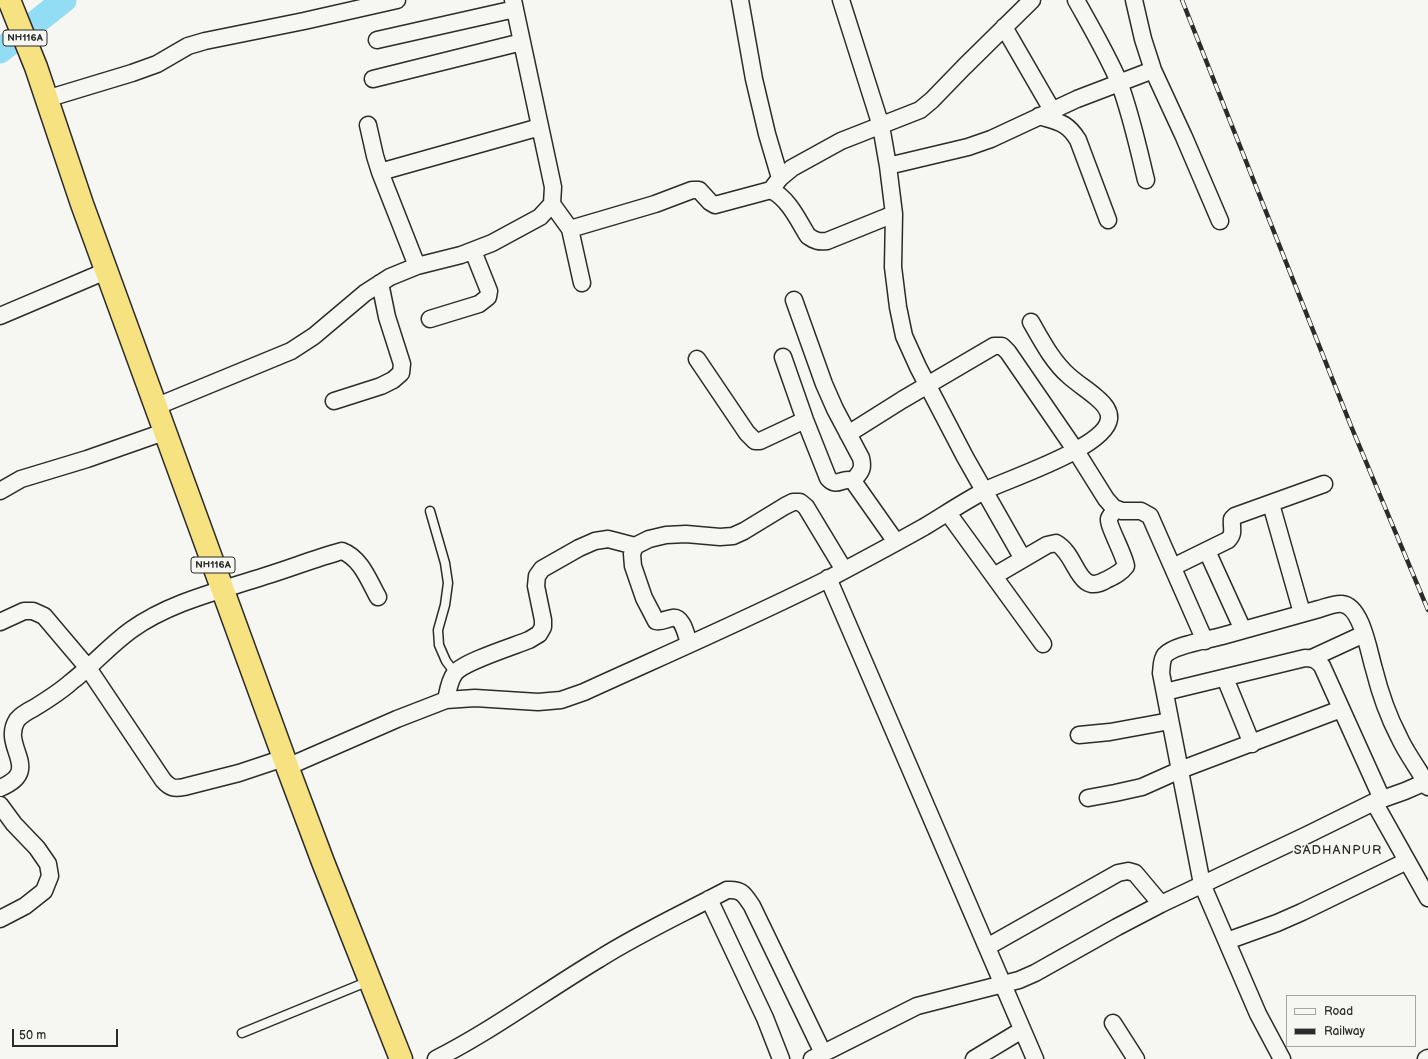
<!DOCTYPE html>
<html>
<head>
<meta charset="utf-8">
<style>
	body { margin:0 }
	#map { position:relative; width:1428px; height:1059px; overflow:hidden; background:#f6f6f2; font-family:"Balsamiq Sans",sans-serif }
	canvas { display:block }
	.legend { position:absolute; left:1286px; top:995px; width:130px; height:52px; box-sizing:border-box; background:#f6f6f2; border:1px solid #a5a5a2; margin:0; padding:5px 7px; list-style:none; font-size:12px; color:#2b2b2b }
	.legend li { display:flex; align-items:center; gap:8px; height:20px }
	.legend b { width:20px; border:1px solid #a5a5a2 }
	.scale { position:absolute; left:12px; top:1029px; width:106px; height:18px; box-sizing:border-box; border:2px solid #2b2b2b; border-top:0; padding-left:5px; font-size:12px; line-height:14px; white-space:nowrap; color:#2b2b2b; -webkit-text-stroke:3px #f6f6f2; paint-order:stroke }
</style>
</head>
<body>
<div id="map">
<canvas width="1428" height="1059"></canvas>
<ul class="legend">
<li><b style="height:5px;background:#f6f6f2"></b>Road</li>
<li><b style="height:5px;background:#2b2b2b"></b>Railway</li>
</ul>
<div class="scale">50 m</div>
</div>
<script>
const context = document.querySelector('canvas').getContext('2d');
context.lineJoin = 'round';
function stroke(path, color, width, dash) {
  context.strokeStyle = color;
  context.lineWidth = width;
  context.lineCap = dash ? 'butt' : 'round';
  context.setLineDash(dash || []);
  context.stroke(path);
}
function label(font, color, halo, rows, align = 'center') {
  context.font = font + ' "Balsamiq Sans",sans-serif';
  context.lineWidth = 3;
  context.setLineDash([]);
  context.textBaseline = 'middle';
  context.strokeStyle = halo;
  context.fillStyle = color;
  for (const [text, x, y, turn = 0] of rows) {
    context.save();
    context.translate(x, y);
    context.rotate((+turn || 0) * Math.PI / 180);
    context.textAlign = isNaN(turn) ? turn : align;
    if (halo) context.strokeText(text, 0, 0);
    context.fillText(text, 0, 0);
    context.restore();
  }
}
const river = new Path2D(`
	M0,51L64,0`);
const service = new Path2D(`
	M430,511L445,563L448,583L445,605L438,630L439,645L446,661L455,673
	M242,1033L369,981`);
const minor = new Path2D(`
	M513,0L553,187L552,204L570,229L582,283
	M740,0L754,79L767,134L780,178
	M841,0L881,126L888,166L894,214L893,267L898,307L904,336L918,367L965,457L1023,559
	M1076,0C1091,27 1107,54 1119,82C1131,114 1138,147 1146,180
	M1134,0L1143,39L1153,70L1184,137L1220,221
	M1004,27L1052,110
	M377,40L515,9
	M373,79L522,42
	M46,99L132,73L157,64L188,46L205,41L304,21L397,0
	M1039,116C1058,122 1067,122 1078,140L1108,220
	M368,125L375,156L380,172L417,266
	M888,166L968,147L991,139L1077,99L1153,70
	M380,172L540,127
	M771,190L780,178L792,168L841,141L920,110L932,100L964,67L1032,0
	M570,229L655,204L692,190H699L710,202L715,205L771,190C789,199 798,220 808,236C815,241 819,242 827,241L894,214
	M794,300L824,384L835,409L861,458C864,470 860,472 853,481
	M0,316L106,271
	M430,319L479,304L488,297L489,291L473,251
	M783,357L805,420L828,478C838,489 842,476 853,481L896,542
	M697,359L747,433L755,441H760L805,420
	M334,401L381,386L393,380L401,373L402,364L387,317L380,283
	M155,407L291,351L314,336L365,293L390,277L417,266L461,255L492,243L540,217L552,204
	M848,434L902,400L994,346H1002L1008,352L1076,451L1106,499L1114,508L1122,511H1141L1150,516L1205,641
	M0,491L21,479L87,459L164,432
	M1271,504L1302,613
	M948,513L1043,644
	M1207,551L1243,630
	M1173,567L1228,540C1235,533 1231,528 1232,519L1235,516L1324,484
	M994,576L1047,545L1056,543C1078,555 1077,597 1106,580C1114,576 1121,573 1126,566C1124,554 1108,526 1109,519C1110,515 1114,512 1117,509
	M828,578L1035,1059
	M0,622L24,611H33L44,616L88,668L163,780C170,788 174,789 184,787L239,773L284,758
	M689,643C686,635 683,616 672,618C666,619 662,622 656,621L644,598L633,566L632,554L635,546L649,539L666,535L686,534L720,537L733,536L744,531L785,506L793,502H800L806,507L844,570
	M1312,658L1364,634
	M1225,678L1252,744
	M1165,692L1305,658C1313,658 1317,660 1322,666L1382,799
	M446,700C448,691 449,681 455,673C463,662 514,646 529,640L539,634L543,627V620L536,586L537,576L542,569L579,548L595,541L608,539L635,546
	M1079,735L1110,732L1170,721
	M287,767L397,719L446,700L475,698L538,702L561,700L584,692C665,655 748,619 828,579C860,562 892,545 924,527C944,515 965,501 986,490C1011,478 1106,447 1109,419C1110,411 1103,403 1097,398C1088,390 1078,384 1069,376C1052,361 1042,341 1031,322
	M0,788C44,770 0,747 17,720C21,715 28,711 34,708C47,700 60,692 71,682C92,666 109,646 131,630C170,602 219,591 265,576C291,568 316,558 342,551C361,558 369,581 378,597
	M1088,798L1115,793L1142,787L1180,770L1341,709
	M1374,802L1428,898
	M0,805L14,824L37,848L48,864L50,876L44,891L25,906L0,919
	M709,899L765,1018L781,1059
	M1227,941L1277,923L1302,912L1407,861
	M987,947L1118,873L1128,871L1135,873L1161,904
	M1113,1023L1136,1059
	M436,1059C493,1030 544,992 599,959C640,933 684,913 727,890C742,889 744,894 752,906L823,1053
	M812,1059L917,1006L1019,980L1035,973L1117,927L1161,904L1307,835L1374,802L1405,791L1428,781
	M974,1059L1022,1030
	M1282,1059L1258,1014L1202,884L1161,673C1162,667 1161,660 1165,655C1174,645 1208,640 1222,636C1255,627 1287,618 1319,609C1326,607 1336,603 1342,604C1362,606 1369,653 1374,669C1380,693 1388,716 1399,737C1407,755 1420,770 1428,787
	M1426,1059L1428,1058`);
const trunk = new Path2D(`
	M9,0L36,67L82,204L284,758L323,862L401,1059`);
const rail = new Path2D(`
	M1182,0L1351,426L1428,610`);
const shields = [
	[25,38,44],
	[213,565,44]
];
const shieldNames = [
	["NH116A",25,38],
	["NH116A",213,565]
];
const quarterNames = [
	["SADHANPUR",1338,851]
];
stroke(river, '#92dcf4', 25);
stroke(service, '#2b2b2b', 11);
stroke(minor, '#2b2b2b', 19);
stroke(trunk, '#2b2b2b', 25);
stroke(service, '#f6f6f2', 8);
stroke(minor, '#f6f6f2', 16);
stroke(trunk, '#f6e281', 22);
stroke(rail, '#2b2b2b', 4.5);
stroke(rail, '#f6f6f2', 3, [9]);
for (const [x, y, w] of shields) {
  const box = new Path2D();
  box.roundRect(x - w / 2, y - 8, w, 16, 3);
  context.fillStyle = '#f6f6f2';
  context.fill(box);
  stroke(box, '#2b2b2b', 1);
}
label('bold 10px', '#2b2b2b', null, shieldNames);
context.letterSpacing = '1px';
label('13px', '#2b2b2b', '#f6f6f2', quarterNames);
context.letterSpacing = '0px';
</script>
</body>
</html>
